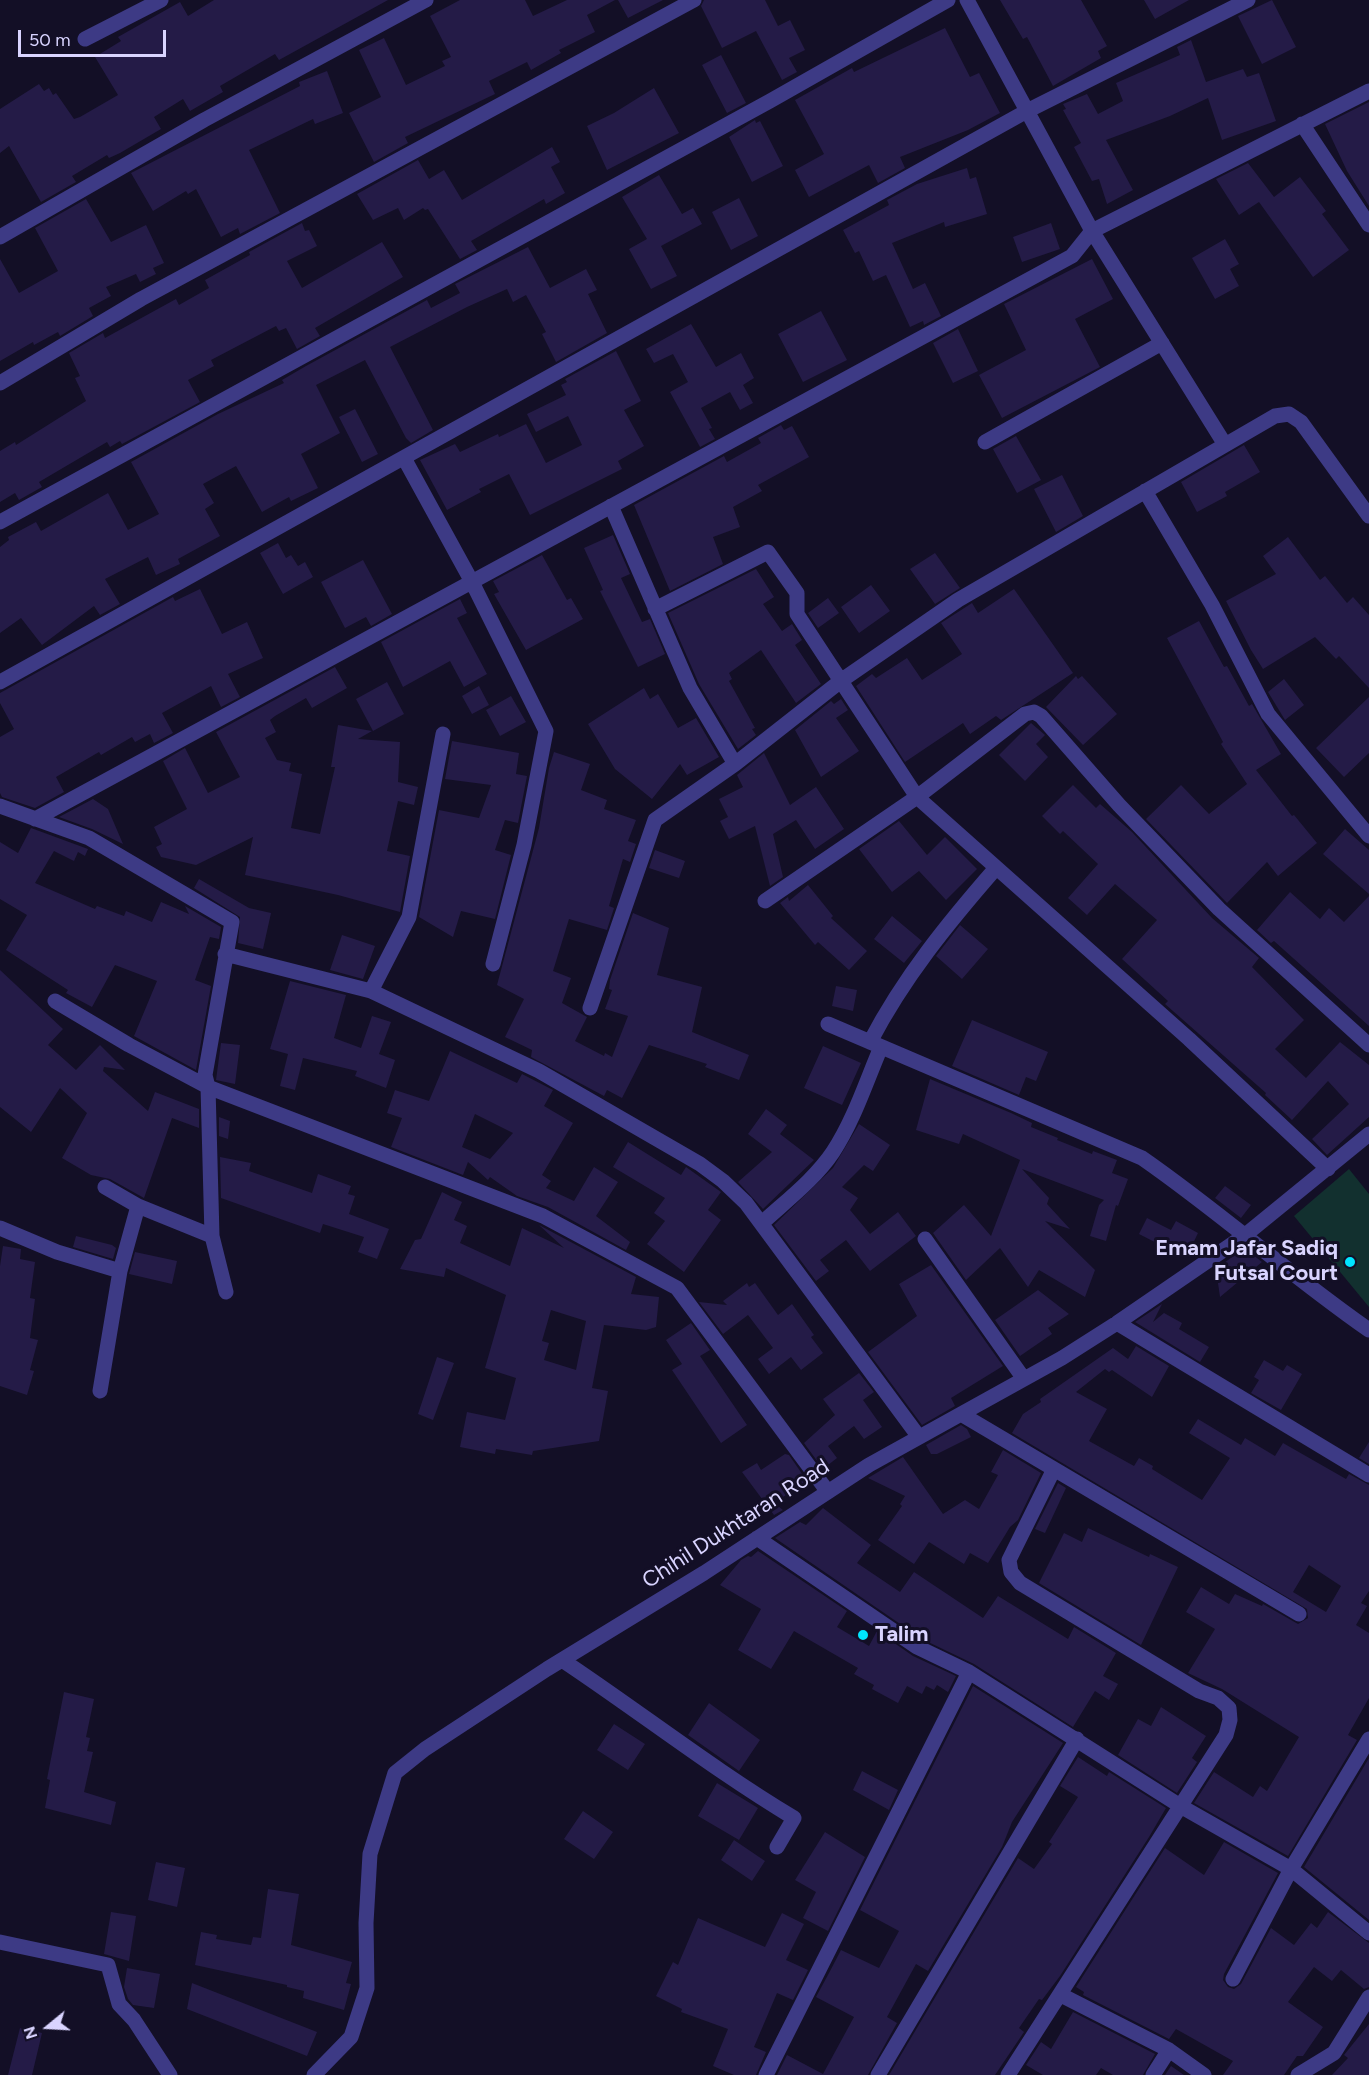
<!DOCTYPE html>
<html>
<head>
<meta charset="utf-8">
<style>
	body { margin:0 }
	#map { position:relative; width:1369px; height:2075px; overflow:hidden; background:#130f26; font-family:Figtree,sans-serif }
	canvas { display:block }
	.north { position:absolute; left:18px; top:1997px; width:60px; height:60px; -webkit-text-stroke:4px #130f26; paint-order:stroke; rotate:252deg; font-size:16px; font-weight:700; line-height:24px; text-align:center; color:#d9d4ff }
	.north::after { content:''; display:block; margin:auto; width:21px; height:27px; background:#d9d4ff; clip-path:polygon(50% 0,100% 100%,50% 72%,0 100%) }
	.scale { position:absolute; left:18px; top:30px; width:148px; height:27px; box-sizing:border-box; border:3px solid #d9d4ff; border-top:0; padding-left:8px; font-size:18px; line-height:21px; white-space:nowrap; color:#d9d4ff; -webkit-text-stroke:4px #130f26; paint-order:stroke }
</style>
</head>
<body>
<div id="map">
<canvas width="1369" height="2075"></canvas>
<div class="north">N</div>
<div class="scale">50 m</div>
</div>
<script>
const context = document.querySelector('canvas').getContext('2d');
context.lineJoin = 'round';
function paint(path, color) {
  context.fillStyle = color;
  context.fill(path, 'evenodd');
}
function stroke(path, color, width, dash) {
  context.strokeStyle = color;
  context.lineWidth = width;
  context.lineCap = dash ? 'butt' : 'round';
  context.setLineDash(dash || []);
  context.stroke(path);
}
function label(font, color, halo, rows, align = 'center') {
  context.font = font + ' Figtree,sans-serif';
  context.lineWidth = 6;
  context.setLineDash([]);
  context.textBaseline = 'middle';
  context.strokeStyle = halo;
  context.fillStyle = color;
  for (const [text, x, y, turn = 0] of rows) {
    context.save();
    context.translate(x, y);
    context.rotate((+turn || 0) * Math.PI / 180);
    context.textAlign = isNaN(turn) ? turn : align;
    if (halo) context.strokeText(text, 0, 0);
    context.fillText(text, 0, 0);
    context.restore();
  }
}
const green = new Path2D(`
	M1349,1169L1369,1194V1307L1294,1216Z`);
const building = new Path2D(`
	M214,0H388L279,60L275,54L220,86L223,92L190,111L183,99L154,117L161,129L120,153L109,158L107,155L72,176L76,182L41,202L9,146L0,153V109L39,84L44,91L49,88L53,95L56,93L74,119L80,117L118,95L95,57L121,41L118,37L180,2L188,16Z
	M460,0H525L533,16L567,0H615L587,15L595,32L559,50L561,53L531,70L527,62L489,81L495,94L405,137L408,143L374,162L349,113L381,97L359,50L384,38L406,85L445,66L442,61L451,57L430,16Z
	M618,0H663L628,18Z
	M704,0H765L778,26L790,20L805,50L789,58L797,72L782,80L756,31L722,48L701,6Z
	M1000,0H1081L1107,46L1098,51L1101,58L1053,86L1027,37L1023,39Z
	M1144,0H1189L1155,19Z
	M1272,0L1296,47L1262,64L1238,16Z
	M945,28L970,77L979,73L1000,113L968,130L900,157L905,168L878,183L869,165L809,197L795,170L824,154L795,100L852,68L854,72Z
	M1191,40L1206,82L1243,69L1247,77L1259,73L1276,121L1222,140L1208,98L1170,116L1106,140L1133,190L1107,204L1099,179L1092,181L1074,147L1081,143L1063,110L1066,109L1063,104L1087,94L1098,114L1123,101L1116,83L1180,55L1177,47Z
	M721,55L746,103L727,113L702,65Z
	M327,71L343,113L315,124L313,119L249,150L280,213L240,234L238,228L221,237L196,189L188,194L186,191L153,211L131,173L300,86L299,82Z
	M654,88L679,133L607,170L587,126L614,113Z
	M1369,102V206L1347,171L1325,124Z
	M755,120L756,123L760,121L783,166L752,182L729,137Z
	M552,147L560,162L551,167L565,193L546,204L544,199L471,241L477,250L460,259L428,209L425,210L423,208L404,220L398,208L373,220L357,194L418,160L429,179L444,170L462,200Z
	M1248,163L1274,197L1300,177L1326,211L1322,214L1349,250L1313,277L1259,202L1239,215L1216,179Z
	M967,168L970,179L976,177L987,214L945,227L944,222L892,243L913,289L925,283L941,316L924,325L923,321L910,327L886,275L873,281L859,251L855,253L843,230L889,205L887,200L917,184Z
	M659,175L682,214L693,208L702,224L661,246L677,276L651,289L629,249L647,239L622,197Z
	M739,198L758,236L731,250L712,212Z
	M86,199L111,242L146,225L164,263L153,268L156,274L140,282L136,274L106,287L111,296L89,308L93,316L60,336L58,332L34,345L33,342L0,361V259L19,293L58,271L35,228Z
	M302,223L305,231L309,230L317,246L287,261L302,288L382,242L403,277L315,328L320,336L297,349L286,328L279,331L276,326L211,360L214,366L188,380L200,402L122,444L120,441L110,447L107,442L39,482L42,487L19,500L15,493L0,502V451L15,442L16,445L86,401L75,378L80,376L69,353L103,333L105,338L176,299L179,305L209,288L205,280L250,255L249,252Z
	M1051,223L1060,249L1022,262L1013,237Z
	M1225,239L1239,264L1230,269L1239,286L1215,299L1192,258Z
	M528,247L550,288L586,269L597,290L588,294L607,333L556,362L542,334L546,332L526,295L513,302L507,289L467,307L390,347L433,430L411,443L406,438L365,360L316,385L340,433L301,454L318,488L291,501L289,497L262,512L236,466L203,484L214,503L205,509L220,536L178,559L180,564L156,575L148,557L105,579L120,604L100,615L94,606L42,645L21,618L0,633V547L9,540L8,537L36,522L41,531L108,493L128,530L159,514L131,462L218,414L284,383L282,380L306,366L427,300L431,308L460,293L455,284Z
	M1092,259L1113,299L1075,319L1100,367L1002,418L979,375L1026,350L1004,304Z
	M821,311L847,360L803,382L778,334Z
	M691,324L716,367L741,353L754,378L743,385L753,403L740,410L730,392L701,408L712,428L709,429L715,439L700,447L670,392L688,382L673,354L654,363L646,349Z
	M958,329L978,371L953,383L933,343Z
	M616,351L641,401L624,410L644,446L618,461L622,469L530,515L509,474L479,489L481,492L447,510L420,460L455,444L460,452L498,434L499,437L526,424L546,463L582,445L568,416L536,432L527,414L566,395L561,385L567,382L565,379Z
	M355,409L378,454L362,462L339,417Z
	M781,425L784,430L792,426L809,457L758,485L762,491L733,507L740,527L713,537L723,564L670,591L634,505L724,456L727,462L761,443L758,438Z
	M1016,436L1041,480L1017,493L993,449Z
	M1244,445L1260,472L1225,492L1227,496L1197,512L1181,482Z
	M1062,475L1083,516L1056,532L1034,489Z
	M613,535L630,574L621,578L642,622L650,619L665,654L638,667L600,591L603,590L584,548Z
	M1288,537L1320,580L1325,576L1347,603L1353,597L1369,615V688L1339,656L1336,659L1315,637L1263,669L1251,650L1226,601L1276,574L1263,556Z
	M278,543L286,558L291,555L298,566L305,562L313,577L283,594L260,553Z
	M935,553L960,588L935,604L910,569Z
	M542,555L567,600L571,598L583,619L526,650L494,594L499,592L493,581Z
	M363,560L392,614L371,626L366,617L345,628L321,582Z
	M756,569L774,597L763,604L782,631L792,624L802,640L795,645L821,684L796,703L761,650L729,673L732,679L729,681L755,728L752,729L756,735L738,749L699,684L668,613Z
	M871,585L890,611L859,633L841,607Z
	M200,589L222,634L247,622L263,658L228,674L240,697L221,707L211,686L162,713L173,733L154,743L150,734L135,742L132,737L101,755L99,752L56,777L64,792L35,808L2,797L0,793V737L14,729L0,703V693L173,597L175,601Z
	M1014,589L1073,673L1001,720L996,716L970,734L963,723L905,762L856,686L872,674L876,678L907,658L922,680L962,654L941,623L972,603L978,613Z
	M828,598L839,613L818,628L808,613Z
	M460,599L467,613L457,618L487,674L464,687L450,661L403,687L381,642Z
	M1199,621L1224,667L1227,666L1249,706L1252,704L1281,754L1256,770L1292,816L1294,815L1317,843L1278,876L1267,862L1227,903L1146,819L1181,785L1209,814L1247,784L1221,744L1223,742L1167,638Z
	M335,667L347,688L312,708L306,698L275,716L270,720L276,732L265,738L277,760L291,763L289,771L302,774L291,828L320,834L335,767H331L338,725L372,731L358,739L400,742L398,782L418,787L414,805L398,801L387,851L410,856L400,912L338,895L245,875L253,837L196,865L161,857L156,847L162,844L154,827L187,809L163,761L185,748L208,793L240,777L216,732Z
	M1076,676L1078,679L1082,676L1117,714L1083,745L1046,707Z
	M1284,679L1304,705L1285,720L1268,692Z
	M387,682L404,714L373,731L356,699Z
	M479,686L489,705L472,714L462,696Z
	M644,688L650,699L658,694L678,728L696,718L719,757L687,775L680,764L652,799L615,769L588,724Z
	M511,696L526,722L500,736L486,710Z
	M1369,697V753L1344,777L1316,748Z
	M841,699L848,710L836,718L859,751L821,777L795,730L831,701L834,704Z
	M1031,723L1045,735L1036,744L1048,757L1025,781L999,755Z
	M452,741L519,753L516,774L527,776L518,823L505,820L495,850L511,855L495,919L461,911L453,937L419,917L439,810L479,818L491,785L445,779Z
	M554,752L590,764L581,790L607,800L604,809L636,820L628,841L636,844L630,862L623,859L609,906L614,908L607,930L569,919L553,971L571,978L562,1003L587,1017L575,1041L604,1056L605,1053L612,1057L628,1016L605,1009L612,990L609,989L610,980L633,913L669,928L657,975L702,987L692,1032L749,1055L739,1080L705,1067L707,1064L649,1045L622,1098L607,1090L604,1096L531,1057L532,1050L505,1037L524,999L497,985L539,828L549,768Z
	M764,753L790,805L816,787L844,829L815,849L796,820L773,834L783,877L770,886L755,826L729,839L720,821L728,817L719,799L743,787L737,775Z
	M1073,785L1096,808L1100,804L1132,832L1212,918L1259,958L1252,967L1304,1020L1275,1049L1306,1078L1340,1042L1369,1065V1117L1327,1155L1312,1139L1349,1104L1328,1081L1292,1120L1265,1095L1266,1093L1165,1004L1168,1001L1122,959L1157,920L1115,884L1087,915L1068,898L1098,864L1063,831L1060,834L1042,816Z
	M93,799L108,809L123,844L92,829L59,817Z
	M899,821L927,855L945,837L977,869L946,900L919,871L892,892L859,849Z
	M31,828L88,849L85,856L78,852L74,861L54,851L35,883L95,909L97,906L124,916L126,911L152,922L161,902L189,914L185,906L221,927L219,939L210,937L195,980L211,986L196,1070L134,1036L157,981L115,965L92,1007L66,993L68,990L6,950L27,915L0,899V842L18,853Z
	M1345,829L1369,850V894L1323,854Z
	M655,850L685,861L679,878L649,868Z
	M199,879L249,908L271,913L263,949L238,943L240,917L194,888Z
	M808,885L833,916L831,918L867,951L849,970L818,942L815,945L780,903L788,897L789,901Z
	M1290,892L1320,919L1329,908L1344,922L1369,896V1026L1274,941L1271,943L1257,930Z
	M892,916L922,941L904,963L874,939Z
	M960,925L988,949L962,979L936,956Z
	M342,935L375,946L363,979L330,970Z
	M0,970L63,1029L48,1045L76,1070L100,1045L125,1070L104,1067L103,1071L148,1111L155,1092L199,1109V1128L172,1118L144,1198L110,1179L91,1175L62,1158L87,1113L60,1088L31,1132L0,1107Z
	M290,981L346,995L334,1038L361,1048L372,1016L391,1022L379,1054L395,1060L386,1088L355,1076L357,1071L303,1058L295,1090L280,1086L288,1054L270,1049Z
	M836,986L857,990L853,1011L832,1006Z
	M972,1020L1048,1052L1036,1081L1026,1077L1019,1095L952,1066Z
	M221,1043L240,1045L235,1084L216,1080Z
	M823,1046L861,1063L842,1105L804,1088Z
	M450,1051L517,1083L522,1074L553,1090L544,1106L573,1123L542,1175L551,1181L546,1188L574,1201L594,1167L618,1182L596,1216L630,1242L626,1250L548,1207L517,1196L490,1177L488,1180L468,1162L463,1175L391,1147L402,1118L387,1113L395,1090L429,1101ZM475,1114L513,1133L490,1159L462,1147Z
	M930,1079L1011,1113L1032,1123L1031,1127L1058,1138L1057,1140L1092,1154L1093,1151L1117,1160L1112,1173L1128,1179L1118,1206L1116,1205L1106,1241L1090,1236L1099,1205L1104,1200L1022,1169L1049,1198L1047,1204L1070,1229L1045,1221L1095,1270L1085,1297L1039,1270L1028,1287L1000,1248L966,1280L933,1233L964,1205L991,1236L1020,1160L963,1134L959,1144L916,1130Z
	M766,1109L787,1125L780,1134L814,1160L763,1209L738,1182L772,1152L748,1134Z
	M219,1117L230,1121L228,1139L219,1136Z
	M859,1124L890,1145L873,1171L864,1165L842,1187L858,1198L850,1210L870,1234L898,1212L916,1236L870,1271L846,1240L820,1260L829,1271L816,1281L774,1225L833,1168Z
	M628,1142L681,1175L686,1167L721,1192L708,1210L721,1220L684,1272L647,1244L665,1221L654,1213L665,1198L613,1167Z
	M220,1157L251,1163L249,1171L312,1193L318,1174L351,1186L348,1194L355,1196L349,1214L389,1229L377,1259L358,1252L364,1237L323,1224L320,1233L221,1198Z
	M1225,1186L1251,1205L1241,1218L1215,1198Z
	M442,1192L462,1202L454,1220L467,1226L460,1243L510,1266L522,1228L564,1248L539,1225L636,1277L631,1294L659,1297L656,1327L646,1330L604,1325L592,1388L608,1391L599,1441L533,1451L532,1455L496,1449L495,1454L460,1447L467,1412L505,1420L516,1378L485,1368L506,1295L446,1268L444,1277L400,1269L415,1240L421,1239ZM551,1310L586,1321L576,1370L544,1360L549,1343L542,1341Z
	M1147,1218L1171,1230L1176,1221L1198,1233L1186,1258L1139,1234Z
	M76,1236L112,1245L116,1248L113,1259L73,1247Z
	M3,1246L21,1249L20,1259L35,1262L30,1298L35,1299L30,1338L38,1340L30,1370L34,1371L27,1395L0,1386V1266Z
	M1244,1248L1262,1262L1220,1297L1216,1269Z
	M135,1252L177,1261L172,1284L129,1274Z
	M931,1265L1003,1366L951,1398L955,1406L922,1425L868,1352L917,1316L899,1284Z
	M747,1283L749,1287L755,1283L778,1315L792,1304L814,1335L811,1337L823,1353L801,1370L791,1357L769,1374L758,1359L773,1348L748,1315L723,1334L699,1302L727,1305L723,1301Z
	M1038,1290L1069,1314L1048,1328L1052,1334L1020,1356L995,1320Z
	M1162,1304L1153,1322L1164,1313L1182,1323L1179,1329L1209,1347L1200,1362L1135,1322Z
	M691,1323L710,1350L700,1356L747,1425L721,1443L672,1370L682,1364L666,1340Z
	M1136,1346L1169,1366L1152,1397L1112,1370L1109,1372L1105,1369L1076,1392L1107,1409L1089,1441L1134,1466L1139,1458L1153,1466L1152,1469L1202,1500L1230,1458L1189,1433L1198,1419L1241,1445L1245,1438L1275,1456L1283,1443L1346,1479L1349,1474L1369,1485V1591L1361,1603L1367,1606L1356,1625L1369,1633V1698L1348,1735L1357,1740L1288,1856L1194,1803L1214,1772L1253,1797L1260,1786L1267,1791L1299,1737L1222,1689L1188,1673L1215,1629L1186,1612L1201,1587L1229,1604L1235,1594L1262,1606L1263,1604L1298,1624L1308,1618L1307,1609L1012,1433L1023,1414L1041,1402L1040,1399L1113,1348L1128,1359ZM1309,1565L1341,1586L1326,1612L1293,1592Z
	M437,1357L454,1363L433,1420L418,1414Z
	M1264,1360L1283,1371L1287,1365L1302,1374L1281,1410L1251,1393L1259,1380L1254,1377Z
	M859,1373L874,1392L863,1400L882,1427L864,1439L854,1426L828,1446L837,1458L823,1469L804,1443L835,1415L823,1399Z
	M961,1425L967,1429L971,1437L937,1454H931L926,1445Z
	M1369,1442V1464L1359,1458Z
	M1003,1450L1041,1473L1018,1520L1010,1527L988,1563L970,1553L964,1564L929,1542L914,1564L878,1540L902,1506L900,1504L905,1496L868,1478L903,1457L943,1514L965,1500L979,1509L998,1475L991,1472Z
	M785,1454L789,1455L807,1481L774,1503L783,1510L774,1515L742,1472L757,1463L761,1470Z
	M1058,1483L1066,1488L1045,1533L1035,1529Z
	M823,1508L871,1545L857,1563L900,1592L914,1572L983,1618L998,1596L1068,1639L1074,1627L1116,1653L1103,1676L1118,1684L1109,1700L1095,1691L1073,1727L974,1664L922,1639L775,1538L800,1522L806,1525Z
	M1088,1528L1149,1557L1150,1554L1178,1567L1141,1645L1039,1583L1064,1533L1082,1542Z
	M758,1551L847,1611L837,1627L869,1646L877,1631L913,1656L956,1676L948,1692L937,1685L934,1690L926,1686L922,1694L907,1686L898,1703L872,1689L874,1685L854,1674L858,1668L794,1631L771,1669L738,1650L761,1609L720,1585L741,1560L748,1556L751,1557Z
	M973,1686L1063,1743L1012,1822L1002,1847L928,1971L916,1964L887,2017L897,2023L868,2075H777L787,2055L823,2074L854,2017L816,1997L829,1973L841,1950L879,1968L899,1931L860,1910Z
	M64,1692L94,1699L86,1737L90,1738L87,1751L93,1752L84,1792L116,1802L111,1825L45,1808L50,1780L47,1779Z
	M709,1703L760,1740L739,1771L688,1735Z
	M1161,1707L1206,1736L1192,1758L1197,1762L1177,1793L1118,1755L1138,1719L1151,1726Z
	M614,1724L645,1744L628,1770L597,1750Z
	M1078,1757L1107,1776L1109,1772L1166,1808L1149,1837L1060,1976L1042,2000L1039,1999L1019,2028L1024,2032L995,2075H889L1018,1858L1034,1869L1052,1844L1049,1842L1078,1797L1060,1786Z
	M1369,1758V1920L1304,1867Z
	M862,1771L898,1790L889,1810L853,1790Z
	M717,1783L758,1808L739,1840L698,1816Z
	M583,1811L613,1832L594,1859L564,1839Z
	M825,1832L865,1857L828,1931L803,1918L816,1892L795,1880Z
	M734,1840L765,1861L752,1881L721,1860Z
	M1224,1842L1278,1873L1224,1974L1223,1980L1228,1987L1234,1989L1241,1984L1271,1928L1294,1945L1311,1923L1317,1928L1328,1912L1369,1943V1987L1364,1989L1341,1970L1332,1981L1314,1967L1288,2002L1323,2027L1303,2056H1297L1284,2075H1223L1233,2061L1176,2029L1169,2039L1083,1995L1084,1992L1076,1987L1165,1848L1204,1875Z
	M156,1862L185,1868L177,1907L148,1900Z
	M268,1889L299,1894L291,1945L352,1962L346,1983L351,1984L344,2010L303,1998L304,1991L287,1987V1985L195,1965L201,1932L217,1935L216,1939L251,1945L253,1937L261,1938Z
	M111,1912L136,1916L129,1961L104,1954Z
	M782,1913L804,1924L786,1960L808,1970L793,2000L777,1993L754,2047L766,2052L756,2075H734L713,2066L728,2029L681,2012L682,2009L656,1996L673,1962L678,1965L698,1918L765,1947Z
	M127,1968L160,1974L154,2008L133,2005L128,1999L124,1987Z
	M192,1983L317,2032L307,2056L187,2009Z
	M1073,2012L1155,2054L1143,2075H1113L1101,2068L1096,2075H1043L1026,2065L1041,2042L1051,2049Z
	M1369,2024V2075H1332L1348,2058L1344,2055Z
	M20,2028L42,2033L32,2075H8Z
	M1171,2066L1184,2075H1165Z`);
const minor = new Path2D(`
	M967,0L1092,231L1224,443
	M85,39L161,0
	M1302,124L1369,225
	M0,237L204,120L426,0
	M0,383L141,299L694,0
	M985,442L1162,343
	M404,458L472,582L546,731L524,845L493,964
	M1145,491L1212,605L1268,714L1369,836
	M611,506L690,688L735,764
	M0,522L770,101L948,0
	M655,609L768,552L797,593V614L917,797L1189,1039L1328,1169
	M0,682L1027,111L1248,0
	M0,806L89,838L232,922L205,1075L208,1087L212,1236L226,1292
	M35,819L1072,256L1092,231L1369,91
	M765,901L917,797L1025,714L1034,712L1041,716L1119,805L1219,909L1369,1045
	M225,954L371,991L539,1071L700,1164L723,1181L746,1203L919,1437
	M371,991L409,917L443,734
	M55,1001L129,1045L208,1087L543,1216L677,1288L828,1492
	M590,1008L655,820L735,764L842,680L958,600L1275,416L1289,414L1301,422L1369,516
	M828,1024L1142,1158C1220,1212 1291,1276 1369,1330
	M870,1042C904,977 948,923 996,868
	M105,1187L138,1206L212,1236
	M762,1223C786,1201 815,1179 833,1152C854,1120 866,1082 881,1047
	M0,1228L57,1252L120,1271
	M925,1239L1024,1379
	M1117,1323L1369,1475
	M100,1391L120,1271L138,1206
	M961,1414L1299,1614
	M757,1538L917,1647L969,1672L1182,1807L1291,1869L1369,1933
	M562,1660C640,1712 714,1770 794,1818L777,1847
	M0,1942L108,1965L119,2004L134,2020L170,2075
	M1233,1979L1291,1869L1369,1739
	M1061,1995L1169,2050L1204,2075
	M314,2075L351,2037L367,1988L366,1923L370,1854L395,1773L425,1749L547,1669L704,1573L869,1465L1062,1358L1117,1323L1244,1236L1369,1134
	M766,2075L969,1672
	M878,2075L1077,1739
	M1008,2075L1226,1735L1230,1720L1229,1708L1218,1698L1199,1691L1020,1583L1011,1572L1009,1560L1054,1469
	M1153,2075L1169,2050
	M1298,2075L1334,2053L1369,1997`);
const markers = [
	[1350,1262,6,"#00e5ff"],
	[863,1635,6,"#00e5ff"]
];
const poiNames = [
	["Emam Jafar Sadiq",1338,1249],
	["Futsal Court",1338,1274],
	["Talim",875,1635,"left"]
];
const streetNames = [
	["Chihil Dukhtaran Road",736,1524,-33]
];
paint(green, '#12302f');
paint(building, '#241b47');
stroke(minor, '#3d3a85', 15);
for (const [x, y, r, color] of markers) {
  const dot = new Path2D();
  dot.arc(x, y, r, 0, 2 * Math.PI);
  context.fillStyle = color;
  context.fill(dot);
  stroke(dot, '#130f26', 2);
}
label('bold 22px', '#d9d4ff', '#130f26', poiNames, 'right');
label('22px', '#d9d4ff', '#130f26', streetNames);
</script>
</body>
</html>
